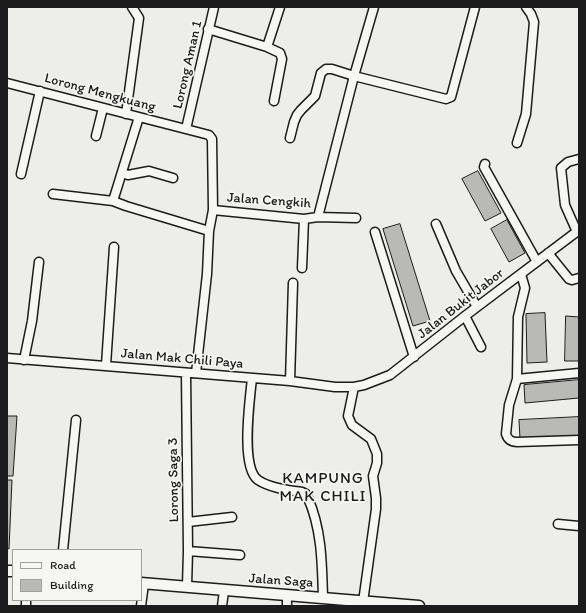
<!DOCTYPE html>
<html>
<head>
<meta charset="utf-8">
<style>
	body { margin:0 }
	#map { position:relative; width:586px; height:613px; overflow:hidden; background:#edede9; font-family:Itim,sans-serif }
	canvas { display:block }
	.frame { position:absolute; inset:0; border:8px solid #1c1c1c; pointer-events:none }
	.legend { position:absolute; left:12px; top:549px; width:130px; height:52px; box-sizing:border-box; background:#f6f6f2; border:1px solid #9f9f9c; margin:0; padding:5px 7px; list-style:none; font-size:12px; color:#1c1c1c }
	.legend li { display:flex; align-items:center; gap:8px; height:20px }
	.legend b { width:20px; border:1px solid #9f9f9c }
</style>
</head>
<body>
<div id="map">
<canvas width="586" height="613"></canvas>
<div class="frame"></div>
<ul class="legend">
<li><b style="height:5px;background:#f6f6f2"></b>Road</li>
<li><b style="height:11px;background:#b9b9b6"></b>Building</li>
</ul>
</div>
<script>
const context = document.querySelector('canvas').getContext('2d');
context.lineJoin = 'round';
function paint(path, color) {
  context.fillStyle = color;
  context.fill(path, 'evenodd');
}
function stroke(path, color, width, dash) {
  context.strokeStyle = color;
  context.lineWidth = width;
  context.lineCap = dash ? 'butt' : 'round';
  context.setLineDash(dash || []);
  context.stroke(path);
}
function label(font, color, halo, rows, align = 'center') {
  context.font = font + ' Itim,sans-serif';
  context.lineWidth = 3.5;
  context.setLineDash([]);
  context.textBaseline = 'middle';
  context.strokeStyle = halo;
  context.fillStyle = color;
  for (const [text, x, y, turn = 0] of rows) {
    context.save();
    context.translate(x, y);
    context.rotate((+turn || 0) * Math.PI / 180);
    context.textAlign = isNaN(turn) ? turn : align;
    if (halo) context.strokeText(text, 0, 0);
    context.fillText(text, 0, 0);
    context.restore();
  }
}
const building = new Path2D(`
	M478,171L501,213L485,221L462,179Z
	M507,220L525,253L509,262L491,229Z
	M400,224L430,321L413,326L383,229Z
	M545,313L547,362L527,363L526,314Z
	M566,316L579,317V361H565Z
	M579,380V398L525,403L524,385Z
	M7,416H17L13,476H7Z
	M579,417V436L520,439L519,420Z
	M7,480H12L9,549L7,548Z`);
const minor = new Path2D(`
	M208,29L267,47L280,53L282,59L274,101
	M267,47L280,7
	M7,83L209,135L212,139L213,210
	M126,114L139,18L132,7
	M139,117L113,201L126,206L209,231
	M186,129L214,7
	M96,136L103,108
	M290,138L294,122L297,115L301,110L315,96L321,73L326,69H332L354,76L446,99L451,97L475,7
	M517,143L526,114L534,22L531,14L526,7
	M485,164L484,167L537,262
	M122,173L128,175L149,171L173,178
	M21,174L40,91
	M53,194L113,201
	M318,217L356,218
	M436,224L456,271L477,307
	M375,232L414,357
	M577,232L565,205L561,168L568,162L579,159
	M548,253L569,279L572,280L579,278
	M302,268L304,219
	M521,274L525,288L518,317L517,379L509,405L506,434C508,440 511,442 517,442L579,440
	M465,316L481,347
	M7,358L290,381L335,387H354L364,385L390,375L465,316L579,230
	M24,360L32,321L39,262
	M106,365L114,247
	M196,373L207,274L209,231L213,210L304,219L318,217L354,76L374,7
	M186,374L188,551L187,586
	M252,378C250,399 240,467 258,480C270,488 288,490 302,492L306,494L308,498C322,530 322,564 323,598
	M517,379L579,373
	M290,381L293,283
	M354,387L348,416L352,425L371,439L377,454V463L373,476L376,498V509L363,602
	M188,522L232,517
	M558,524L579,526
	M63,550L76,420
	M188,551L240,555
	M26,606V600
	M141,606L144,584
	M222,606L224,591
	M287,606V596`);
const major = new Path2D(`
	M7,571H13
	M141,583L419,606`);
const streetNames = [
	["Lorong Aman 1",188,65,-77],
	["Lorong Mengkuang",100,93,15],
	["Jalan Cengkih",269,201,4],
	["Jalan Bukit Jabor",461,304,-38],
	["Jalan Mak Chili Paya",182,359,5],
	["Lorong Saga 3",174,480,-91],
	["Jalan Saga",281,581,4]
];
const quarterNames = [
	["KAMPUNG",323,479],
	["MAK CHILI",323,497]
];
paint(building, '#b9b9b6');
stroke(building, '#1c1c1c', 1);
stroke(minor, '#1c1c1c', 11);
stroke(major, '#1c1c1c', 13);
stroke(minor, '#f6f6f2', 8);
stroke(major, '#f6f6f2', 10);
label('14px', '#1c1c1c', '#f6f6f2', streetNames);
context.letterSpacing = '1px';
label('16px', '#1c1c1c', '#f6f6f2', quarterNames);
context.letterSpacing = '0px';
</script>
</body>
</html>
